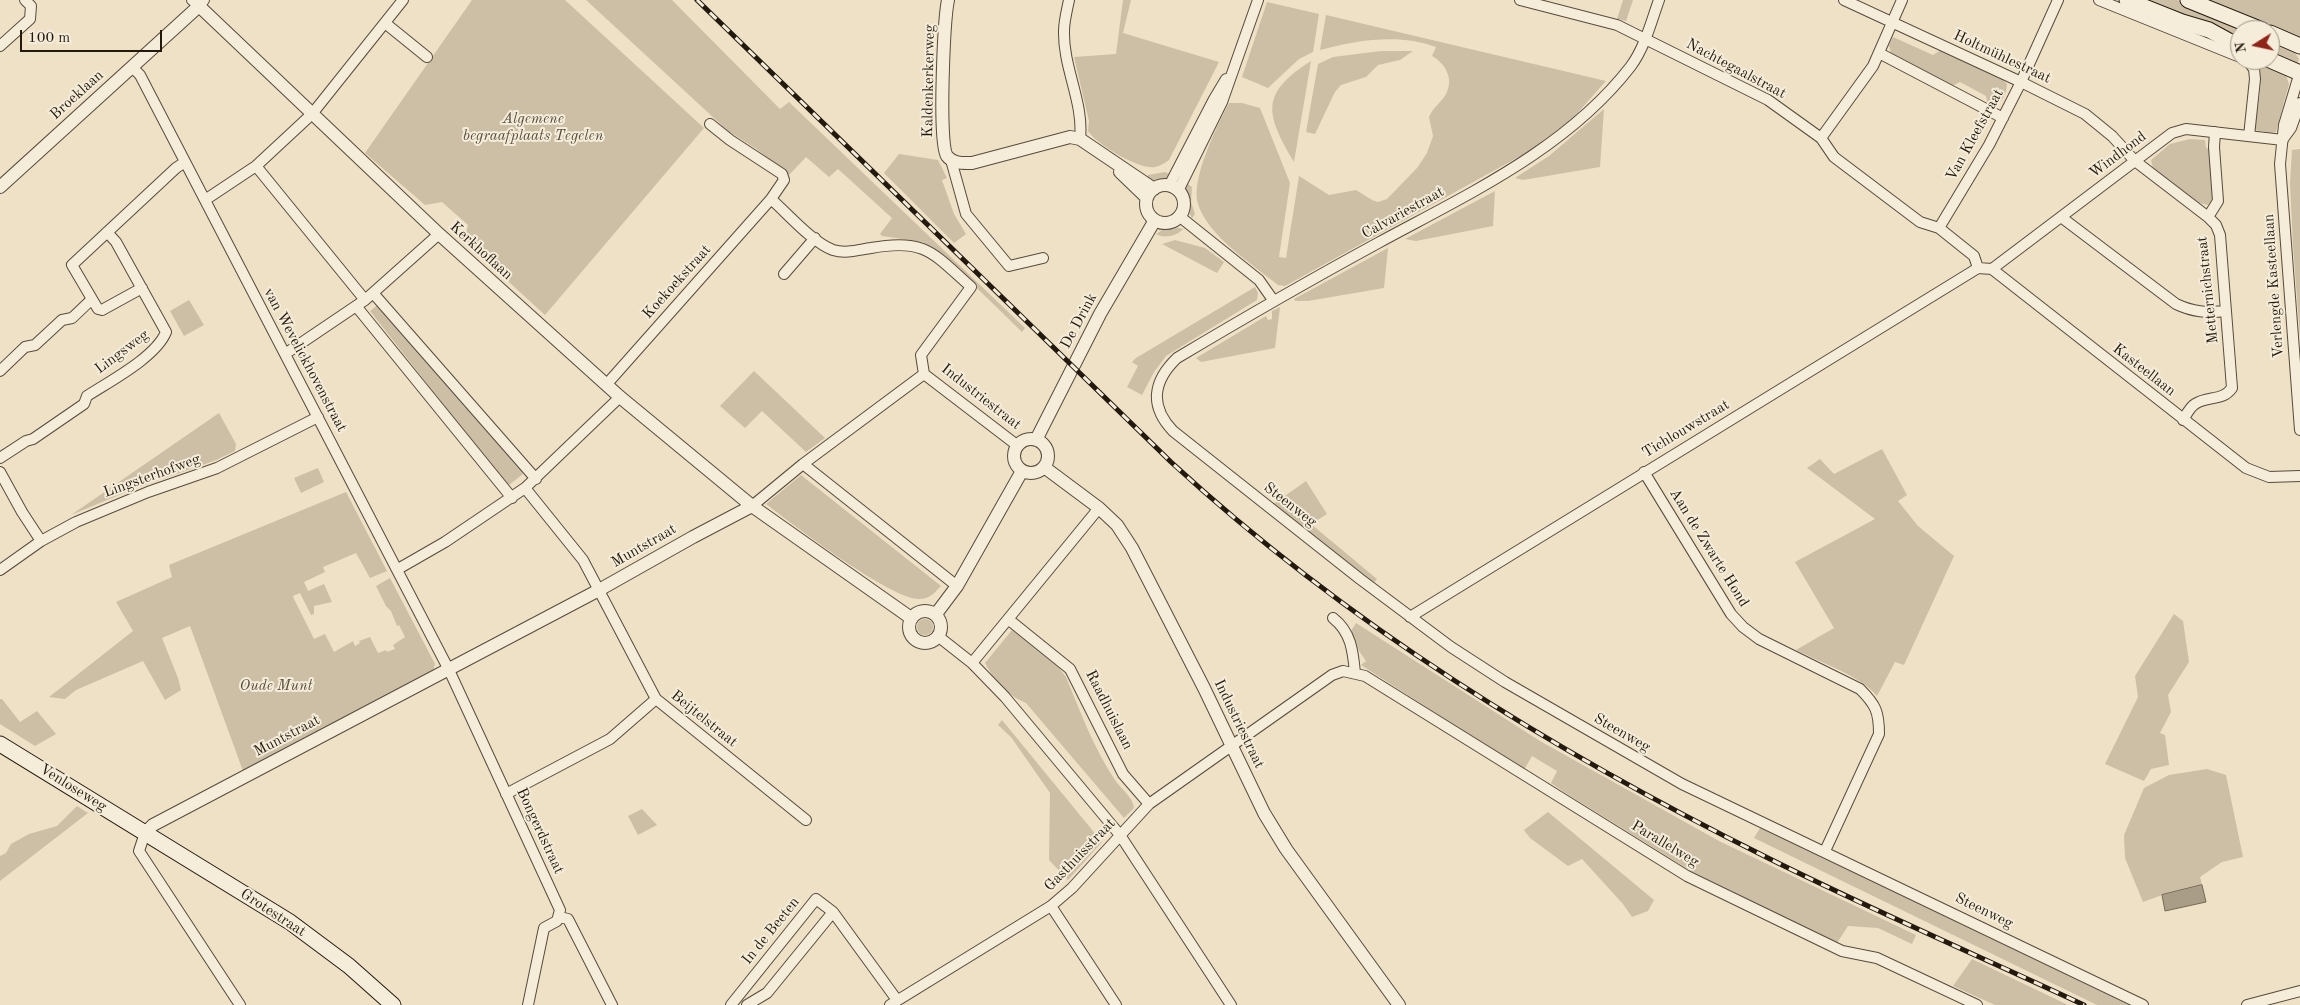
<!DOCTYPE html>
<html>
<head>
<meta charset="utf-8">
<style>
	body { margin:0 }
	#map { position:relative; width:2300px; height:1005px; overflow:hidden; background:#efe1c5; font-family:"Old Standard TT",serif }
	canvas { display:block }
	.north { position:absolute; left:2230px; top:20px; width:50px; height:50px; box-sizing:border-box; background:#f5ecd9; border:1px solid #a19888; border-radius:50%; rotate:260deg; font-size:14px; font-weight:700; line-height:20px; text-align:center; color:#24190e }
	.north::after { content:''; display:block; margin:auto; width:18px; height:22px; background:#8f2418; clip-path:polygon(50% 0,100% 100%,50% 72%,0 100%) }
	.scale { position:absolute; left:20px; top:30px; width:142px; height:22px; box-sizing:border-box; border:2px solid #24190e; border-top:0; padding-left:6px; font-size:15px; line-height:18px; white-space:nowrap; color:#24190e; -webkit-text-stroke:4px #f5ecd9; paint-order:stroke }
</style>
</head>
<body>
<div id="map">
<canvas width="2300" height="1005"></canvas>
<div class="north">N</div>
<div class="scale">100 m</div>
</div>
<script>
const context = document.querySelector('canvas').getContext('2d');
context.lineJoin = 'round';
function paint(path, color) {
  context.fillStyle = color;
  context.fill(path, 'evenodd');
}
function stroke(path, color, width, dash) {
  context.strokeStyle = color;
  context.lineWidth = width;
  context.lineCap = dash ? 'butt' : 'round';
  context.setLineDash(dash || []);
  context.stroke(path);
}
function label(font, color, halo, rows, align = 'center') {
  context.font = font + ' "Old Standard TT",serif';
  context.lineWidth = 4;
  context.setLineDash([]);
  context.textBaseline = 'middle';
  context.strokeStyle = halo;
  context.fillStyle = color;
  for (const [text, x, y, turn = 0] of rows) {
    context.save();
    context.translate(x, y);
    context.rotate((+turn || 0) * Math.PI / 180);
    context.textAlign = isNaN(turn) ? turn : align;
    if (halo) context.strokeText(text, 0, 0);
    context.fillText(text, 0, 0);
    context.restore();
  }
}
const green = new Path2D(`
	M472,0H565L704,128L545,315L464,241L468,225L442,202L425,205L365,153Z
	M586,0H672L780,109L789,102L1025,328L1022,332L942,254L923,242L882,236L880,234L892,218L838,169L829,177L806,157L789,175L755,148L728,131Z
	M1123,0H1131L1123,33L1219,62L1169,160C1165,163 1160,166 1155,167C1139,170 1096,144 1088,131L1089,121L1074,57L1116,54Z
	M1623,0H1633L1626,21L1617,19Z
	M2139,0H2177L2251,30H2240V43Z
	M2194,0H2300V40Z
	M1267,2L1319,14L1313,52L1299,59L1268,88L1242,77Z
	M1326,15L1606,81L1573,118L1533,149L1285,286L1278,285C1252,264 1208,236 1198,204C1190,180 1218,124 1229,103H1242L1260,108L1290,183L1279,257L1286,258L1299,176L1329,195L1356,190L1372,200L1378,202L1387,199L1417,168L1427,153L1433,136L1429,117C1433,107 1441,103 1446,94C1454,79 1446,64 1432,56L1436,47C1400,33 1356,40 1320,50Z
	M1893,37L1933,55L1941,50L2002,79L2007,84C2007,93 2001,105 1991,107L1988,105L1986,96L1960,82L1952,86L1891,54L1889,45Z
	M2270,38L2293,50L2299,59L2296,67L2270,56Z
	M1381,51H1413L1400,60L1378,65L1366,77L1341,85L1335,92L1315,134L1306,132L1318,64L1333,57Z
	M2255,60L2284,70L2289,84L2276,132L2272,133L2254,130C2257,108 2266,81 2255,60Z
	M1311,61L1294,162C1266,114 1259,94 1311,61Z
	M1604,109L1600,167L1523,180L1515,178L1549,156Z
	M2190,139L2205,140L2206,148L2210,149L2213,198L2208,205L2199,203L2153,168L2151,160L2170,144Z
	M2300,149V337L2293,246L2290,183L2292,150Z
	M899,154L938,160L947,178L942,180L954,214L966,234L954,243L884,173Z
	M1165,172L1172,175L1161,183L1145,179L1148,175Z
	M1185,182L1192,187L1191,202L1195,214L1192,218C1186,209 1182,192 1185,182Z
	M1495,191L1493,226L1416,241L1405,239Z
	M1172,226L1183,229C1177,236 1164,239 1156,234L1165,228Z
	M1175,240L1205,248L1224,262L1217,273L1162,244Z
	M1388,248L1384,288L1308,301H1295L1294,299Z
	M1255,287L1258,293L1257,300L1166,356L1154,372L1142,395L1127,387L1138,366L1132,362L1136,358Z
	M189,300L204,325L184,336L170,311Z
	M379,304L521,470L523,474L509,485L505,483L370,311Z
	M1280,307L1275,348L1201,362L1196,358L1266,316L1268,320L1272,319V311Z
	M754,371L825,438L806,452L762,411L745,428L720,406Z
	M219,413L236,444L235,451L214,461L136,488L71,515Z
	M1882,449L1907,495L1898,501L1918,526L1954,556L1904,665L1895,662L1877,696C1861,676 1819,662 1796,650L1834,628L1795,562L1875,519L1807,468L1820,459L1834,474Z
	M318,468L324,482L301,493L294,478Z
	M801,475L941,586C934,593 930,599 919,599C890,599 792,524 766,504Z
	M1306,481L1327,514L1311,524L1377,579L1373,584L1303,527L1272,505Z
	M346,492L387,571L370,578L356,553L323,567L325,572L304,582L308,591L324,584L332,602L314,606V614L311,615L300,593L293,596L294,599L314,639L325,634L334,652L353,641L355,646L360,643L359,641L370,637L378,653L386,650L387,652L395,649L393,645L405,637L399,625L397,626L391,611L386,606L376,586L390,578L435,664L433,671L243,771L190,626L162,638L178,678L181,690L165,700L143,661L76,690L65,699L49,697L133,631L116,602L172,577L169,565Z
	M2174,614L2183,621L2189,662L2168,695L2171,712L2160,733L2165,735L2169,765L2151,769L2144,781L2105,764L2138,697L2135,676Z
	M917 627a8 8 0 1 1 16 0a8 8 0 1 1-16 0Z
	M1356,623L1540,741L1719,841L1916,935L1912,944L1878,928L1848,926L1837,943L1691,871L1564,792L1551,783L1557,771L1532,756L1524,770L1361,665L1366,661L1359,651L1351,631Z
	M1012,630L1059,668L1066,677C1080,711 1094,749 1115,780C1121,789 1133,797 1134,808L1124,818L1026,703C1006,694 996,683 985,663Z
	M0,699H2L20,722L37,711L56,734L35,746L0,724Z
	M1002,720L1102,842L1068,880L1049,860L1050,793L1011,737L998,725Z
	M2207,769L2226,775L2243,857L2222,862L2200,877L2202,885L2162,895L2143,902L2125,858L2124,835L2144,788L2169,775Z
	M77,806L88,813L0,881V856L6,853L11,844L29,834L57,826Z
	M642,809L657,825L638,835L628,816Z
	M1548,812L1654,900L1648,911L1632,917L1623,904L1582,859L1568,866L1530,838L1524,830Z
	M1760,828L2133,1005H2097L1754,838Z
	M1972,959L2066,1004L2068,1005H1995L1953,986Z`);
const water = new Path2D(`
	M2202,885L2206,902L2165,911L2162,895Z`);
const minor = new Path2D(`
	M192,0L199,6L204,0
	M1069,0C1067,10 1064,21 1064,31C1063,68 1084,102 1080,139
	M1520,0L1617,25L1768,100L1821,138L1834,157L1920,222L1939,228L1974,256L1978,268
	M1659,0C1651,22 1645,47 1631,66C1567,149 1468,194 1378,243C1310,280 1244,318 1177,358C1153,381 1149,406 1173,431L1360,579L1451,647L1505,682L1682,784L2143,1005
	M1844,0L2021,82L2085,114L2112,136L2135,161L2208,217
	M2099,0L2240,57
	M385,23L427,57
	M0,46L30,19L31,6L25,0
	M1879,53L2003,118
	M2247,60L2254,69L2255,79L2249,136
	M132,67L140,75L449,670L560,910L557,921L544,928L528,1005
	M2300,72L2284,125L2280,164L2300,430
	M1821,138L1873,66L1902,0
	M2283,139L2291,128L2300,103
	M951,160L966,214L1009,266L1043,258
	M256,166L365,300
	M1169,186L1214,99L1226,79
	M1178,191L1222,102L1258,0
	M205,200L256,166L312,114L403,0
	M1179,216L1259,280L1273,300
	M2061,217L2176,304C2193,312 2206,313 2226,311
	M1939,228L1989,145L2021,82L2058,0
	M1978,268L1992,269L2246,468L2269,477L2300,476
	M1992,269L2172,133L2186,129L2283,140
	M784,274L815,238
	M373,293L536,479
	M92,299L98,309L102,310L142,288
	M356,306L512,498
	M285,354L365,300L439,234
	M0,371L25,347L35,345L62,320L72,318L92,299L72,265L176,168L185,162
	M924,374L1018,446
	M606,385L771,199L784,180L782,174L730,140L710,124
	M2183,420C2186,415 2190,407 2195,404C2208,395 2222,402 2232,388L2220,235L2216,225L2208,217L2218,201L2214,147L2215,132
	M0,458L26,441L33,439L84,404L87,396C110,381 156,357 166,332L116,242L107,232
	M803,464L957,586
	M0,472L22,512L41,541
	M1644,472L1731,614L1743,627L1759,639L1860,689C1876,705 1879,712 1879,734L1825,851
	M525,488L583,560L656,699L806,820
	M752,506L803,464L924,374L921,355L971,287C933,253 925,238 871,248C858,250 846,254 833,250C813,243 787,213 771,199
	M398,569L445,542L525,488L620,397
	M0,570L41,541L76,522L148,492L217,468L318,417
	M1410,617L1978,268
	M1333,618C1351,632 1353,651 1355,673
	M1008,619L1070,669L1123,774L1149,804
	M939,637L972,663L1005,697L1120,835L1231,1005
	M972,663L1099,508
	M506,794L610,739L656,699
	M145,833L139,851L240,1005
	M1051,906L1116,1005
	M833,912L897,1000
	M559,917L568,919L612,1005
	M731,1005L816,899L833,912L767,993L747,1005
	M890,1005L1051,906L1072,888L1149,804L1332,675L1343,671L1365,676L1687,876L1842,951L1877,958L1977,1005
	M2247,1005L2300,991`);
const tertiary = new Path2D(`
	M948,0C944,20 938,143 947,156C953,164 963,163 972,163L1070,137L1080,139L1154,189
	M1120,172L1147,198
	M1146 204a19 19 0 1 1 38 0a19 19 0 1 1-38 0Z
	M0,187L199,6L439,234L620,397L752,506L911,618
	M1014 456a17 17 0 1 1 34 0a17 17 0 1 1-34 0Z
	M1036,440L1100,314L1155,220
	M1044,467L1099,508L1117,525L1132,548L1204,688L1264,813L1286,849L1399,1005
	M909 627a16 16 0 1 1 32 0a16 16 0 1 1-32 0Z
	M936,614L957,586L1022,471
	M145,833L153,825L599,590L693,537L752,506`);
const secondary = new Path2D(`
	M2127,0L2182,22L2209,30L2240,47
	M2188,0L2262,30
	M2270,33L2300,46
	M2270,60L2300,73
	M0,744L290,922L349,966L393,1005`);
const rail = new Path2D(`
	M697,0L1171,462C1348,625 1553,751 1768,858C1872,910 1979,956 2084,1005`);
const streetNames = [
	["Holtmühlestraat",2002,57,25],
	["Nachtegaalstraat",1736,69,28],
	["Kaldenkerkerweg",929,81,-89],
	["Broeklaan",77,95,-42],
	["Van Kleefstraat",1975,135,-61],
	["Windhond",2118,155,-37],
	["Calvariestraat",1403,213,-29],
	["Kerkhoflaan",481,251,42],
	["Koekoekstraat",677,282,-48],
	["Verlengde Kasteellaan",2274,286,-94],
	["Metternichstraat",2208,290,-96],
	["De Drink",1079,321,-62],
	["Lingsweg",122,352,-37],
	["van Wevelickhovenstraat",305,360,62],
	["Kasteellaan",2144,370,38],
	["Industriestraat",981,397,38],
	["Tichlouwstraat",1686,429,-31],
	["Lingsterhofweg",152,476,-20],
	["Steenweg",1290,505,38],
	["Muntstraat",644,546,-30],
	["Aan de Zwarte Hond",1709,548,58],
	["Raadhuislaan",1109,710,63],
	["Beijtelstraat",704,719,39],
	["Industriestraat",1239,724,64],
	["Steenweg",1622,733,30],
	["Muntstraat",287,736,-28],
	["Venloseweg",73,788,32],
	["Bongerdstraat",540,831,65],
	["Parallelweg",1665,844,31],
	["Gasthuisstraat",1080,855,-46],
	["Steenweg",1984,911,26],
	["Grotestraat",273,913,33],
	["In de Beeten",771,931,-51]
];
const parkNames = [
	["Algemene",533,119],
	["begraafplaats Tegelen",533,136],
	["Oude Munt",276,686]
];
paint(green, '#ccbfa6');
paint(water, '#aa9d87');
stroke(water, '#746857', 1);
stroke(minor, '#574b3c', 12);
stroke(tertiary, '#574b3c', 14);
stroke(secondary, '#24190e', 17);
stroke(minor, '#f5ecd9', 10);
stroke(tertiary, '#f5ecd9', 12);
stroke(secondary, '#f5ecd9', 15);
stroke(rail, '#24190e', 5);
stroke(rail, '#f5ecd9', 3, [9]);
label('15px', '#24190e', '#f5ecd9', streetNames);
label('italic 15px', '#564b3c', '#f5ecd9', parkNames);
</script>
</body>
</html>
